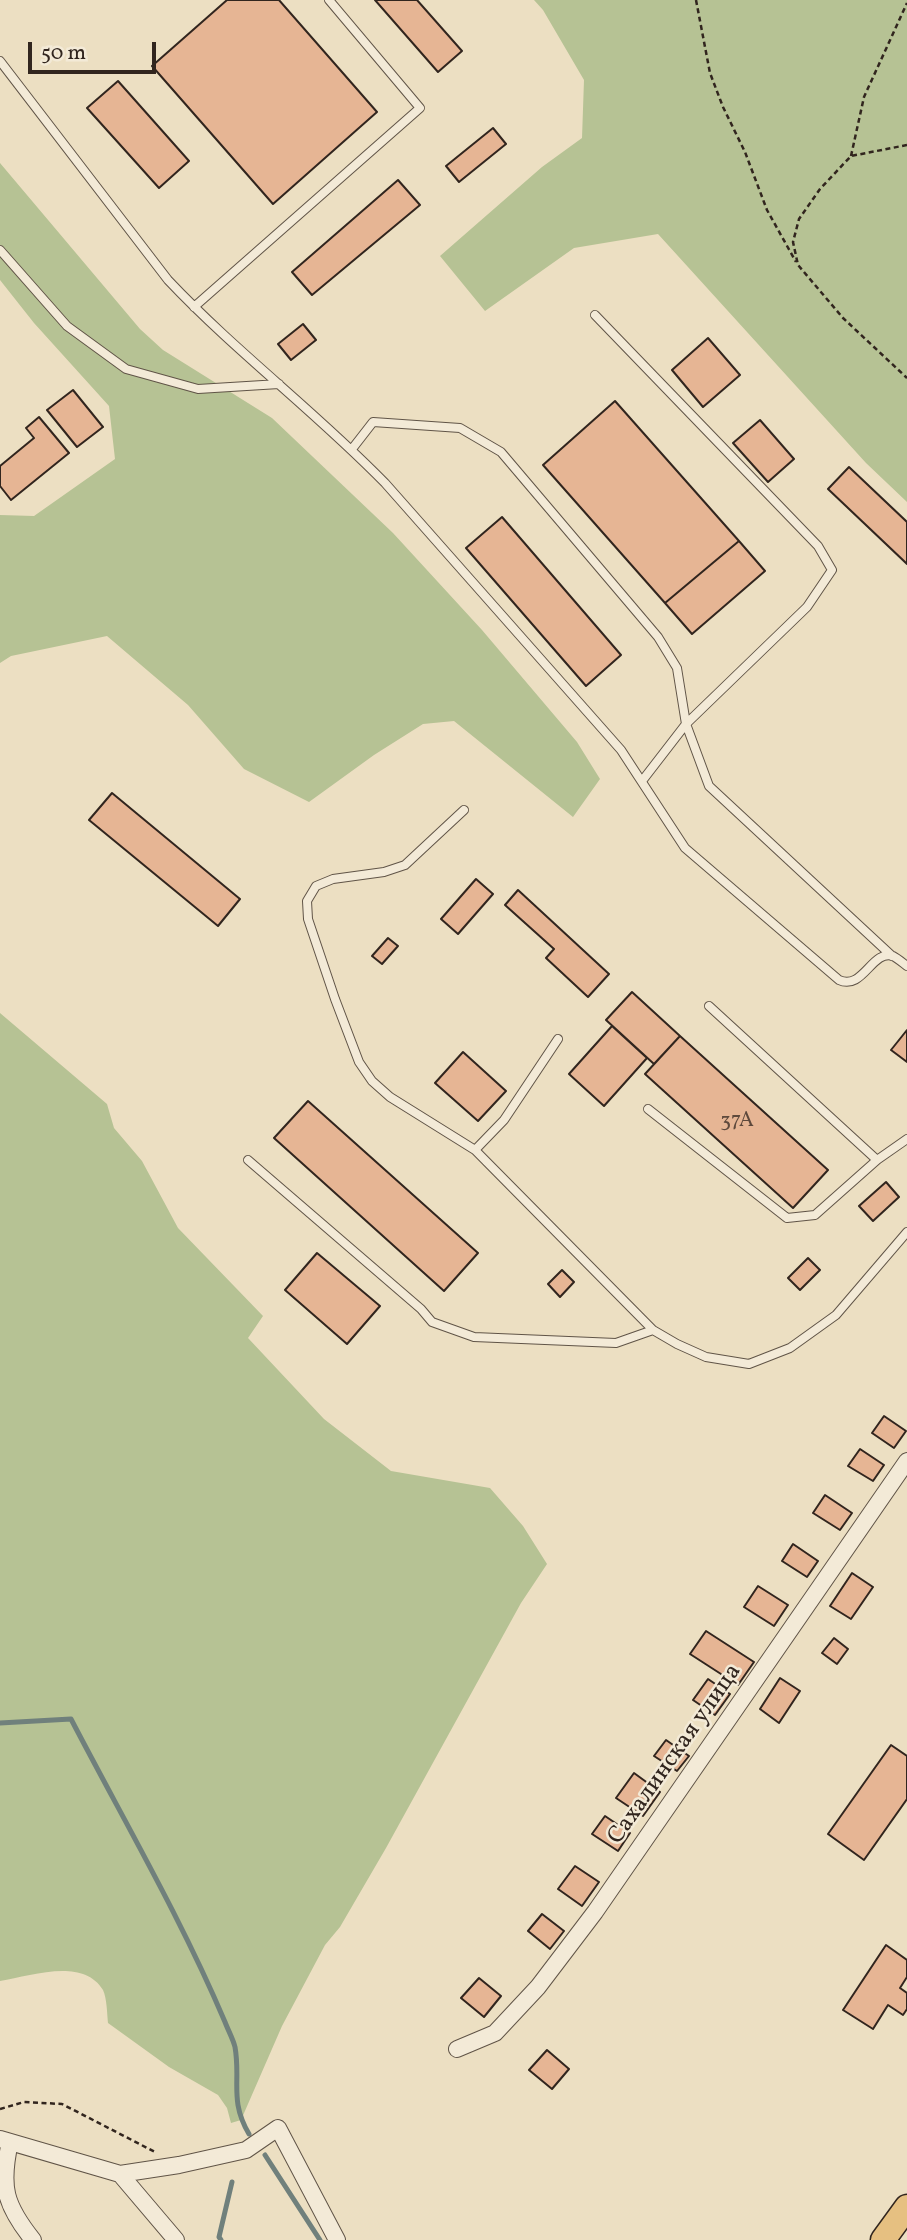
<!DOCTYPE html>
<html>
<head>
<meta charset="utf-8">
<style>
	body { margin:0 }
	#map { position:relative; width:907px; height:2240px; overflow:hidden; background:#ecdfc2; font-family:Vollkorn,serif }
	canvas { display:block }
	.scale { position:absolute; left:28px; top:42px; width:128px; height:32px; box-sizing:border-box; border:4px solid #31251e; border-top:0; padding-left:9px; font-size:21px; line-height:24px; white-space:nowrap; color:#31251e; -webkit-text-stroke:5px #f3ead7; paint-order:stroke }
</style>
</head>
<body>
<div id="map">
<canvas width="907" height="2240"></canvas>
<div class="scale">50 m</div>
</div>
<script>
const context = document.querySelector('canvas').getContext('2d');
context.lineJoin = 'round';
function paint(path, color) {
  context.fillStyle = color;
  context.fill(path, 'evenodd');
}
function stroke(path, color, width, dash) {
  context.strokeStyle = color;
  context.lineWidth = width;
  context.lineCap = dash ? 'butt' : 'round';
  context.setLineDash(dash || []);
  context.stroke(path);
}
function label(font, color, halo, rows, align = 'center') {
  context.font = font + ' Vollkorn,serif';
  context.lineWidth = 5;
  context.setLineDash([]);
  context.textBaseline = 'middle';
  context.strokeStyle = halo;
  context.fillStyle = color;
  for (const [text, x, y, turn = 0] of rows) {
    context.save();
    context.translate(x, y);
    context.rotate((+turn || 0) * Math.PI / 180);
    context.textAlign = isNaN(turn) ? turn : align;
    if (halo) context.strokeText(text, 0, 0);
    context.fillText(text, 0, 0);
    context.restore();
  }
}
const green = new Path2D(`
	M534,0H907V502L866,463L658,234L574,248L485,311L440,256L542,167L582,138L584,80L543,10Z
	M0,163L140,329L163,350L272,418L393,533L482,630L577,742L600,779L573,817L454,721L423,724L374,755L309,802L244,769L188,705L107,636L11,656L0,663V515L34,516L115,459L109,406L34,323L0,280Z
	M0,1013L107,1104L114,1128L142,1161L178,1228L263,1316L248,1338L324,1419L391,1471L490,1488L523,1526L547,1564L521,1603L386,1848L340,1927L325,1945L282,2026L241,2120L231,2123L227,2108L218,2095L169,2067L108,2023C107,2013 107,1999 103,1990C83,1957 31,1976 0,1981Z`);
const stream = new Path2D(`
	M0,1723L71,1719C123,1819 181,1918 225,2022C228,2030 233,2039 235,2047C241,2081 229,2100 249,2134
	M265,2155L320,2240
	M221,2240L219,2237L232,2182`);
const building = new Path2D(`
	M227,0H279L377,112L273,204L152,66Z
	M375,0H417L462,51L438,72Z
	M118,81L189,161L159,188L87,108Z
	M493,128L506,144L459,182L446,166Z
	M398,180L420,205L312,295L292,272Z
	M303,324L316,340L291,360L278,344Z
	M708,338L740,375L703,407L672,370Z
	M73,390L103,427L77,447L47,410Z
	M615,401L739,541L665,603L543,465Z
	M39,417L69,453L11,500L0,486V466L34,438L26,428Z
	M760,420L794,459L768,482L733,443Z
	M849,467L907,522V564L828,489Z
	M502,517L621,655L586,686L466,548Z
	M739,541L765,571L692,634L665,603Z
	M112,793L240,899L218,926L89,820Z
	M476,879L493,894L458,934L441,919Z
	M518,890L609,974L588,997L546,958L554,949L505,905Z
	M388,938L398,946L382,964L372,956Z
	M632,992L680,1036L654,1064L606,1020Z
	M612,1026L647,1058L604,1106L569,1074Z
	M907,1030V1062L891,1050Z
	M680,1036L828,1170L793,1208L645,1074Z
	M463,1052L506,1091L478,1121L435,1083Z
	M308,1101L478,1253L444,1291L274,1138Z
	M886,1182L899,1197L873,1221L859,1206Z
	M317,1253L380,1306L347,1344L285,1290Z
	M808,1258L820,1270L800,1290L788,1278Z
	M562,1270L574,1282L560,1297L548,1284Z
	M884,1416L906,1431L894,1448L872,1433Z
	M860,1449L884,1465L873,1481L848,1466Z
	M825,1495L852,1513L840,1530L813,1513Z
	M793,1544L818,1561L807,1577L782,1561Z
	M852,1573L873,1587L851,1619L830,1606Z
	M758,1586L788,1605L774,1626L744,1607Z
	M706,1631L754,1662L738,1685L690,1654Z
	M834,1638L848,1649L837,1664L822,1653Z
	M780,1678L800,1691L779,1723L760,1709Z
	M708,1679L730,1694L715,1715L693,1700Z
	M666,1740L689,1756L677,1771L654,1756Z
	M891,1745L907,1756V1799L864,1860L828,1834Z
	M634,1773L660,1792L643,1816L616,1798Z
	M605,1816L630,1833L618,1851L592,1834Z
	M575,1866L599,1882L582,1906L558,1889Z
	M542,1914L564,1931L550,1949L528,1931Z
	M886,1945L907,1960V1977L900,1988L907,1993V2009L903,2015L888,2005L873,2029L843,2010Z
	M479,1978L501,1996L484,2017L461,1998Z
	M547,2050L569,2069L552,2089L529,2070Z`);
const path = new Path2D(`
	M696,0L710,73L723,107L745,152L767,210L796,262
	M907,145L851,156L820,189L799,219L793,242L798,265L843,318L907,378
	M851,156L864,97L907,3
	M0,2109L24,2102L62,2104L155,2152`);
const service = new Path2D(`
	M0,61L168,280C236,352 316,412 385,483L621,750L685,848L839,980C863,991 872,949 893,956C897,958 903,963 907,966
	M0,250L67,326L126,369L198,389L279,384
	M194,307L420,108L329,0
	M595,315L818,546L832,570L807,607L686,724L642,781
	M352,449L373,422L460,428L501,452L658,637L677,668L686,724L709,786L892,956
	M464,810L405,865L384,872L333,879L316,886L307,901L308,919L335,999L359,1062L372,1081L390,1097L475,1150L653,1330
	M709,1006L877,1160
	M648,1109L787,1218L815,1215L877,1160L907,1139
	M475,1150L504,1120L558,1039
	M248,1160L421,1309L432,1322L474,1337L616,1343L653,1330L677,1344L706,1357L749,1364L790,1348L836,1315L907,1232`);
const minor = new Path2D(`
	M457,2049L495,2033L538,1987L595,1912L907,1461
	M0,2139L120,2174L176,2240
	M10,2142C0,2187 5,2205 33,2240
	M120,2174L179,2165L246,2150L278,2128L337,2240`);
const primary = new Path2D(`
	M883,2240L907,2207`);
const numberNames = [
	["37А",737,1122]
];
const streetNames = [
	["Сахалинская улица",676,1755,-55]
];
paint(green, '#b6c294');
stroke(stream, '#70807c', 5);
paint(building, '#e6b594');
stroke(building, '#31251e', 2);
stroke(service, '#605447', 10);
stroke(minor, '#605447', 18);
stroke(primary, '#31251e', 27);
stroke(path, '#31251e', 2.5, [5, 3.5]);
stroke(service, '#f3ead7', 8);
stroke(minor, '#f3ead7', 16);
stroke(primary, '#e6c081', 24);
label('21px', '#5e493c', null, numberNames);
label('24px', '#31251e', '#f3ead7', streetNames);
</script>
</body>
</html>
